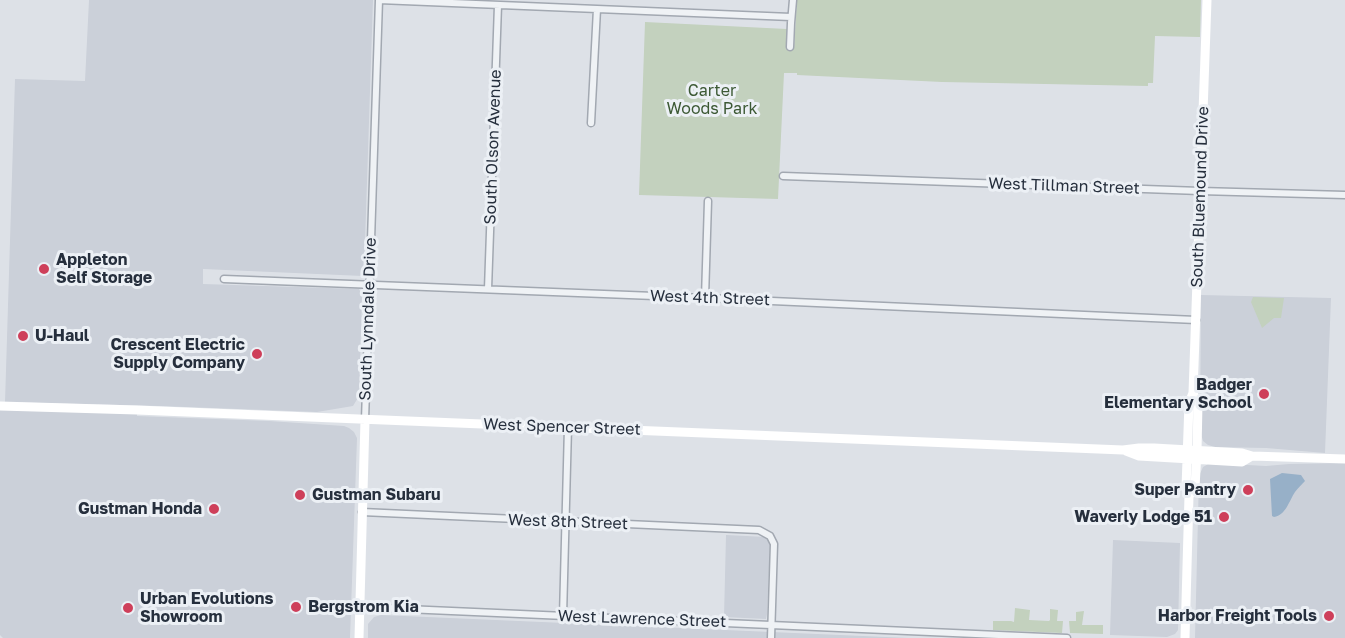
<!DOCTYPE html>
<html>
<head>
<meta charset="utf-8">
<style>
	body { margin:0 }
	canvas { display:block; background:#dde1e7 }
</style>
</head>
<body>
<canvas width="1345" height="638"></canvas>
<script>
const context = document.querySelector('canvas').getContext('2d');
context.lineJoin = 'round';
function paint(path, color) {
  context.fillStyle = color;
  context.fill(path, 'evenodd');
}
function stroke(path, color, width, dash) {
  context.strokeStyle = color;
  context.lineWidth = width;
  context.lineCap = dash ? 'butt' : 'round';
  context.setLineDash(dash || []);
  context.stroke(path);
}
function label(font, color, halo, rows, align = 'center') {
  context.font = font + ' "Golos Text",sans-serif';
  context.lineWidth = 6;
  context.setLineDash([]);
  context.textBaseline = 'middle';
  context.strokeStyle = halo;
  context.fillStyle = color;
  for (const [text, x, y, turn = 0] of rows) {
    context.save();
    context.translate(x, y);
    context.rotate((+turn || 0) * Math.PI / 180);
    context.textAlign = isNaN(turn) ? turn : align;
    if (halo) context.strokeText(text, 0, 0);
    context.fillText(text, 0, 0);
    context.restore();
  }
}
const built = new Path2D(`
	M89,0H373L364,273L363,276L203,269V284L359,289L362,295L359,396L353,406L317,412L159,406L5,402L15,79L85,81Z
	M1201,295L1331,298L1325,453L1266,448L1215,447L1208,445L1203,441L1200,431Z
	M0,406L137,410V416L269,421L344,426L349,428L354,432L357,438L350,638H3L0,635Z
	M1210,463L1266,466L1289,464L1345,463V638H1195L1199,476L1203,467Z
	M726,535L766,537L769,539L770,545L767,614L766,619L724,617Z
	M1113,540L1180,543L1178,630L1175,634L1167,637L1110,635Z
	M381,615L909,638H368V624L374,617Z`);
const green = new Path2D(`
	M797,0H1201L1200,37L1155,36L1153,83H1148V86L942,82L797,75V73H784L778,199L639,195L645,22L787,29L786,48L794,49Z
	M1253,297L1284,298L1281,318H1274L1262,328L1251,302Z
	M1015,608L1030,610L1029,620L1049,621L1050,620V609L1058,610L1057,621H1063L1062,633L993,630V621H1011L1014,622Z
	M1084,611L1082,625H1103V634L1070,633L1069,621H1076V612Z`);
const water = new Path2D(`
	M1282,473L1301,475L1305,481C1302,484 1298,488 1295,492C1289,501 1286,515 1274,517L1272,516L1270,479Z`);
const street = new Path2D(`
	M379,0L791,17
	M790,47L791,23L793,0
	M591,123L597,9
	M783,176L1200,191L1345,195
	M224,279L705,298L1196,320
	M488,289L498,5
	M705,298L708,201
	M365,420L379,0
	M362,512L759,530L770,536L774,544L771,638
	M360,609L383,608L1067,638
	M563,616L568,427`);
const secondary = new Path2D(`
	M0,406L137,410L1123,450L1139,448H1154L1242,453L1252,456L1345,459
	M1126,451L1139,456L1242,462L1252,456
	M1189,496L1195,488L1197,451L1198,404L1193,393
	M359,638L365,420
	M1185,638L1189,496L1186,488L1189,403L1193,393L1207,0`);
const markers = [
	[44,269,6,"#ce3f5a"],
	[23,336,6,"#ce3f5a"],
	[257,354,6,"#ce3f5a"],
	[1264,394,6,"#ce3f5a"],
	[1248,490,6,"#ce3f5a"],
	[300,495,6,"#ce3f5a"],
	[214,509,6,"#ce3f5a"],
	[1224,517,6,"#ce3f5a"],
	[296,607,6,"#ce3f5a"],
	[128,608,6,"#ce3f5a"],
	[1329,616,6,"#ce3f5a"]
];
const parkNames = [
	["Carter",712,91],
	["Woods Park",712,109]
];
const streetNames = [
	["South Olson Avenue",493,147,-88],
	["West Tillman Street",1064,186,2],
	["South Bluemound Drive",1200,197,-88],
	["West 4th Street",710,298,2],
	["South Lynndale Drive",368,319,-88],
	["West Spencer Street",562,427,2],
	["West 8th Street",568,522,2],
	["West Lawrence Street",642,619,2]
];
const poiNames = [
	["Appleton",56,260,"left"],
	["Self Storage",56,278,"left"],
	["U-Haul",35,336,"left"],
	["Crescent Electric",245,345],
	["Supply Company",245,363],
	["Badger",1252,385],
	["Elementary School",1252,403],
	["Super Pantry",1236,490],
	["Gustman Subaru",312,495,"left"],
	["Gustman Honda",202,509],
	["Waverly Lodge 51",1212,517],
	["Urban Evolutions",140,599,"left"],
	["Showroom",140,617,"left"],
	["Bergstrom Kia",308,607,"left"],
	["Harbor Freight Tools",1317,616]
];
paint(built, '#cbd0d9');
paint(green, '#c3d1be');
paint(water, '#97b0c8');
stroke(street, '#a2a8b1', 9);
stroke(street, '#eff2f5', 6);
stroke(secondary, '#fff', 9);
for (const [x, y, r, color] of markers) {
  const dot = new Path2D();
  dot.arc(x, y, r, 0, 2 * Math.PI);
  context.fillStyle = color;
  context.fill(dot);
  stroke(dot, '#ecf0f5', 2);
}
label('16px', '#3c5934', '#ecf0f5', parkNames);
label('16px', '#262f3d', '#ecf0f5', streetNames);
label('bold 16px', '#262f3d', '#ecf0f5', poiNames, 'right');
</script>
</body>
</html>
